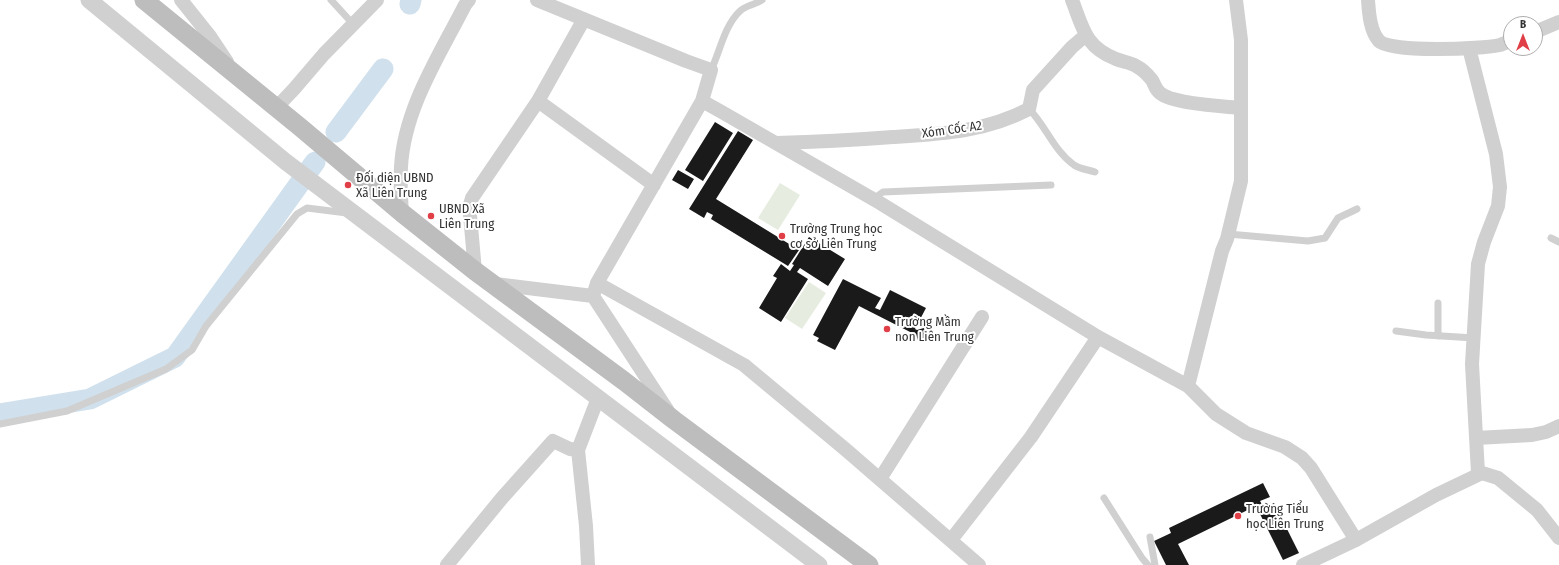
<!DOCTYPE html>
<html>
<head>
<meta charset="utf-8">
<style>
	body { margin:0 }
	#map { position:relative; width:1559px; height:565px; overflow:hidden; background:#fff; font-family:"Fira Sans Condensed",sans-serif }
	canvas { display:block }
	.north { position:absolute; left:1503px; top:16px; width:40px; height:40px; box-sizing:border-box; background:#fff; border:1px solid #adadad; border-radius:50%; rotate:0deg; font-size:11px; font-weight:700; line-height:16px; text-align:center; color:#333 }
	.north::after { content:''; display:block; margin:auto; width:14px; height:18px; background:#e03f47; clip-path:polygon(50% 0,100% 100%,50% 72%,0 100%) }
</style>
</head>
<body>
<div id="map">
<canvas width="1559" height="565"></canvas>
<div class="north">B</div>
</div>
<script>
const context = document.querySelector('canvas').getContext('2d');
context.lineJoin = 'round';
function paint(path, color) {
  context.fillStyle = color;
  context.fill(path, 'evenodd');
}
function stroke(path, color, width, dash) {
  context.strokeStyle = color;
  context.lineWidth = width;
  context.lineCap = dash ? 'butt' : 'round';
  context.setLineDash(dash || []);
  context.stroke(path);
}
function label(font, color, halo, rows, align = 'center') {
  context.font = font + ' "Fira Sans Condensed",sans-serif';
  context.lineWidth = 4;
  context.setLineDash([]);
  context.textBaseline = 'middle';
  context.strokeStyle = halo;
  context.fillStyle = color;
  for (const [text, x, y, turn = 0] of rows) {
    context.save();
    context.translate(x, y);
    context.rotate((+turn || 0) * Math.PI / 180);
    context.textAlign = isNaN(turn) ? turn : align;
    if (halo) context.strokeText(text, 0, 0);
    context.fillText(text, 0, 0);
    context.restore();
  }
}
const green = new Path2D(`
	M780,183L800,195L778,230L758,218Z
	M809,282L826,293L802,329L785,318Z`);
const river = new Path2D(`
	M410,4L411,0
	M336,132L383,69
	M0,414L90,399L175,357L315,162`);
const building = new Path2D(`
	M715,122L733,133L703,181L685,170Z
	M738,131L753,140L716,199L799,250L788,266L711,219L713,215L707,212L704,218L689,209Z
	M678,170L694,179L688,189L672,180Z
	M809,237L845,259L828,286L800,268L797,272L808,279L781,322L759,308L777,278L773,276L781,264L790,271L794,265L792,264Z
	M843,279L881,298L875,308L880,310L890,290L926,308L915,329L917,330L924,328L927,338L918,340L916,335L859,306L835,350L817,341L819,338L813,335Z
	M1263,483L1270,497L1260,501L1264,508L1274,503L1299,553L1283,560L1256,506L1178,544L1189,565H1166L1154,541L1171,533L1169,528Z`);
const service = new Path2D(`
	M331,0L353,24
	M711,70C720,52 724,26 740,11C746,5 755,5 762,0
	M1029,109C1046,126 1054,151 1074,165C1080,169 1089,170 1095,172
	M873,199L883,192L1051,185
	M1228,234L1308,241L1325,238L1338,218L1357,209
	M1551,238L1559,242
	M1438,303V336
	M1396,331L1426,335L1474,338
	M0,424L67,411L166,369L192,350L206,326L297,214L307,208L347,213
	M1104,498L1142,558L1148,565
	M1150,537L1155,565`);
const minor = new Path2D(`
	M181,0L209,35L227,62
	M537,0L686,61L711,70L702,101
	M1072,0C1083,28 1085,47 1116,59C1123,62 1130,62 1136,66C1142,69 1148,75 1152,80C1155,85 1155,89 1160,93C1173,104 1222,106 1241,108
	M1368,0C1369,13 1370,31 1379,41C1391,53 1481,49 1500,45C1503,44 1507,42 1511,41
	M1535,32L1559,22
	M1469,48L1496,154L1500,187L1498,206L1484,242L1478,264L1472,364L1478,473
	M538,101L654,185
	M276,108L294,89L324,54L377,0
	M777,143C816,142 854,140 893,137C941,134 985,132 1029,109L1033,90L1072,47L1086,35
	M402,213C401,198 400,182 401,167C404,109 439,56 465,5L469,0
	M475,271L470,215V205L472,198L538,101L584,19
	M597,283L744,365L845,449L979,565
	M495,284L593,296L668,411
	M593,296L597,283L702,101L720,111L880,203L1098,337L1188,386L1216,414L1246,433L1285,447L1302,458L1311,468L1356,540
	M1188,386L1222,251L1227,239L1241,181V40L1236,0
	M1476,438L1532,435L1546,432L1559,426
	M880,479L982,317
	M951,540L1031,437L1098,337
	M447,565L502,498L553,441L570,449L578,450
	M588,565L586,526L578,450L598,398
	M1303,565L1356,540L1436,495L1482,473L1498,478L1537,510L1559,538`);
const tertiary = new Path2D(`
	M89,0L286,162L819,565`);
const secondary = new Path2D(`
	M144,0L300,127L402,213L475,271L624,381L674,420L869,565`);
const markers = [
	[348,185,4,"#e03f47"],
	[431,216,4,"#e03f47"],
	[782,236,4,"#e03f47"],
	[887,329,4,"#e03f47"],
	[1238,516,4,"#e03f47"]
];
const streetNames = [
	["Xóm Cốc A2",952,130,-8]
];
const poiNames = [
	["Đối diện UBND",356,178],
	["Xã Liên Trung",356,193],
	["UBND Xã",439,209],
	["Liên Trung",439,224],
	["Trường Trung học",790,229],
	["cơ sở Liên Trung",790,244],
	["Trường Mầm",895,322],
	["non Liên Trung",895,337],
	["Trường Tiểu",1246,509],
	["học Liên Trung",1246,524]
];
paint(green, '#e6ecdf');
stroke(river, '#d0e1ed', 21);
paint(building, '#1a1a1a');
stroke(service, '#d0d0d0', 7);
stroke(minor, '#d0d0d0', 14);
stroke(tertiary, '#d0d0d0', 17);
stroke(secondary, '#bdbdbd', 19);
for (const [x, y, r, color] of markers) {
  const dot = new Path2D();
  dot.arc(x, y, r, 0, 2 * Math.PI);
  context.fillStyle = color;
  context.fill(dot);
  stroke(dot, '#fff', 1.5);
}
label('13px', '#333', '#fff', streetNames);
label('13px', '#333', '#fff', poiNames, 'left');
</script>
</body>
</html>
